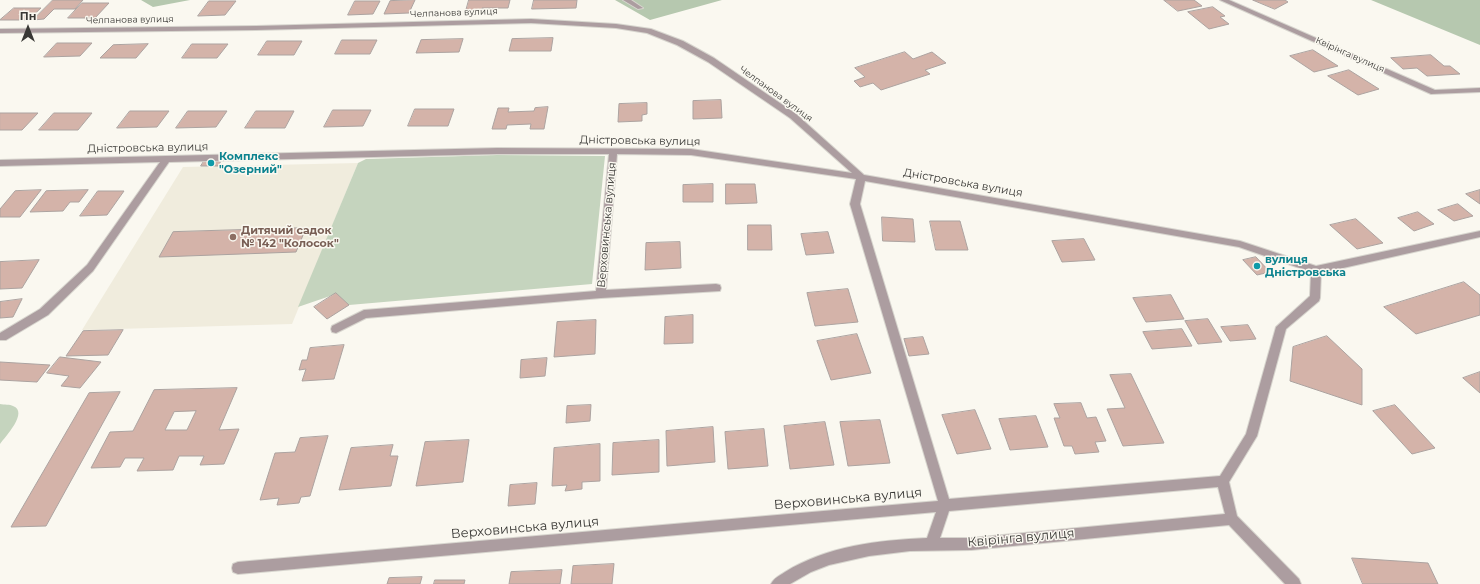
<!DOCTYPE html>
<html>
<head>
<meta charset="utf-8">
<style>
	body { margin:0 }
	#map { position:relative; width:1480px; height:584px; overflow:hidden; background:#faf8f0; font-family:Montserrat,sans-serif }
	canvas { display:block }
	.north { position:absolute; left:8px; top:8px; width:40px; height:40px; -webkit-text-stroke:3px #faf8f0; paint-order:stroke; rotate:0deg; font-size:11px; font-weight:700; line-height:16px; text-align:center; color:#393835 }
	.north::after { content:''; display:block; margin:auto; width:14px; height:18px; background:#393835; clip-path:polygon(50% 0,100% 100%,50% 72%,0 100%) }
</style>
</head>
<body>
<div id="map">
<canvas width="1480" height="584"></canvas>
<div class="north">Пн</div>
</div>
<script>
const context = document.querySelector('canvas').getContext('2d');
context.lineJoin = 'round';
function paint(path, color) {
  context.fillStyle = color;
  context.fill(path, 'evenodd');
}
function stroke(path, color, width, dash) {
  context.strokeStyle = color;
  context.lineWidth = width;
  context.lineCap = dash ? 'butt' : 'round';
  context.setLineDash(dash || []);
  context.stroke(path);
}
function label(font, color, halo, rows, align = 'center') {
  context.font = font + ' Montserrat,sans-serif';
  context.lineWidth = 3;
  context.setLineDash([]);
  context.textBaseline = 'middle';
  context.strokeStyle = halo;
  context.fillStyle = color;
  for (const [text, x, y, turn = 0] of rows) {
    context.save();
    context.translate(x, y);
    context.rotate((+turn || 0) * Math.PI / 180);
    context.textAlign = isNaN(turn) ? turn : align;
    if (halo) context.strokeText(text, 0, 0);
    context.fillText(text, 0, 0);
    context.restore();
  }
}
const built = new Path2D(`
	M358,163L292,324L82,330L183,167Z`);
const green = new Path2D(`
	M497,155L605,156L592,284L349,305L336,294L298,307L358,163L366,159Z
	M0,404C4,405 10,404 13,406C29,412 5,437 0,444Z`);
const forest = new Path2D(`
	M141,0H190L153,7Z
	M615,0H722L650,20Z
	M1371,0H1480V45Z`);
const building = new Path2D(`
	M53,0H83L75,9H54L44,19L33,20Z
	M415,0L409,13L384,14L390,1Z
	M469,0H510L508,8H482L481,11H466Z
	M534,0H577L576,8L532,9Z
	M1164,0H1194L1202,6L1178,11Z
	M1253,0H1285L1288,2L1275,9Z
	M209,1H236L225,15L198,16Z
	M355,1H380L373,14L348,15Z
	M82,3H109L95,18H68Z
	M1213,7L1225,16L1220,17L1229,24L1209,29L1188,12Z
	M14,8H41L28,20H0Z
	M553,38L551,51H509L512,39Z
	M463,39L459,52L416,53L421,40Z
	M342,40H377L370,54H335Z
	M267,41H302L294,55H258Z
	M57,43H92L80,56L44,57Z
	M148,44L136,58H100L113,45Z
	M192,44H228L217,58H182Z
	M1313,50L1338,66L1314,72L1290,56Z
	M905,52L913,59L932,52L946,63L925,70L930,74L881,90L873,83L860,87L854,81L865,77L855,68Z
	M1431,55L1444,66H1450L1460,74L1427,76L1417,68L1403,69L1391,58Z
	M1349,70L1379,89L1358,95L1328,76Z
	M721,100L722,118L693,119V101Z
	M647,103V114L642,115V121L618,122L619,104Z
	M548,107L544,129H530L531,124L507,125L506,129H492L498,108H509L508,112L534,111L535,108Z
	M415,109H454L448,126H408Z
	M333,110H371L363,126L324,127Z
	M130,111H169L157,127L117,128Z
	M188,111H227L216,127L176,128Z
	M256,111H294L285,128H245Z
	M0,113H38L22,130H0Z
	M54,113H92L78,130H39Z
	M204,161H221L218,166H201Z
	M713,184V202H683V185Z
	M726,184H755L757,203L726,204Z
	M41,190L20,217H0V209L15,191Z
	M88,190L79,202H70L63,211L30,212L46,191Z
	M1480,190V204L1466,194Z
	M98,191H124L107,215L80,216Z
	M1458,204L1473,216L1454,221L1438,210Z
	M1418,212L1434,224L1414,231L1398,218Z
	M882,217L913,219L915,242L883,241Z
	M1356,219L1383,243L1357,249L1330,225Z
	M930,221H960L968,250H936Z
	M748,225H771L772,250H748Z
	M306,228L296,252L159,257L173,232Z
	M828,232L834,253L806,255L801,234Z
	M1084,239L1095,260L1062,262L1052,241Z
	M680,242L681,268L645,270L646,243Z
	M1256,257L1270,272L1257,275L1243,260Z
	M39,260L22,288L0,289V262Z
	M1464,282L1480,295V315L1416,334L1384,307Z
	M848,289L858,322L815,326L807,293Z
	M336,293L349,305L327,319L314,307Z
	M1171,295L1184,319L1146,322L1133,298Z
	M22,299L13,317L0,318V302Z
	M693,315V343L664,344L665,317Z
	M1208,319L1222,342L1198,344L1185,321Z
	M596,320L595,354L554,357L557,322Z
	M1248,325L1256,339L1230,341L1221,327Z
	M1182,329L1192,346L1152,349L1143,332Z
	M123,330L108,355L66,356L83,331Z
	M857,334L871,373L831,380L817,341Z
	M1327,336L1362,369V405L1290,381L1293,347Z
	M923,337L929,354L909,356L904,339Z
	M344,345L334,379L302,381L306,369L299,370L302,360H307L310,348Z
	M60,357L101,362L80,388L61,386L69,376L47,373Z
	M547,358L545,376L520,378L521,360Z
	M0,362L50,365L37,382L0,380Z
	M1480,372V393L1463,378Z
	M1131,374L1164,443L1123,446L1107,409L1125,408L1110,375Z
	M237,388L219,430L239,429L224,464L200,465L204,456H179L173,470L137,471L144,458H125L120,467L91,468L110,432L133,431L154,390ZM196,411L187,430H165L174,412Z
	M120,392L46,526L11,527L89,393Z
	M1081,403L1087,418L1096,417L1106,441L1095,442L1099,452L1075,454L1072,446H1064L1054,418H1060L1054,404Z
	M591,405L590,421L566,423L567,406Z
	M1395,405L1435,448L1412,454L1373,411Z
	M975,410L991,449L957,454L942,415Z
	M1036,416L1048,447L1010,450L999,419Z
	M880,420L890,463L848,466L840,422Z
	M825,422L834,465L790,469L784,426Z
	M713,427L715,462L667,466L666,431Z
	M764,429L768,466L728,469L725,432Z
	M328,436L310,496L301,497L299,503L277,505L279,498L260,500L275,453L295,452L300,438Z
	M469,440L463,482L416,486L425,442Z
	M659,440V472L612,475L613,443Z
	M600,444V481L582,482V489L565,491L567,485L552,486L554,448Z
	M393,445L390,456H398L391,486L339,490L351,448Z
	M537,483L535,504L508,506L510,485Z
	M1352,558L1428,563L1438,584H1363Z
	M614,564L612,584H571L573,566Z
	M562,570L560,584H509L511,572Z
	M422,577L420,584H387L389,578Z
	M435,580H465L464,584H434Z`);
const minor = new Path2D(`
	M623,0H631L643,8L638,9Z
	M1220,0H1229L1435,90L1480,88V92L1431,94Z
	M531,19L616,24L651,29L683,41L714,58L796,114L864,175L1240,241L1316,266L1480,231V237L1321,273L1320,298L1319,301L1286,329L1257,436L1229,482L1237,516L1299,579L1301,584H1285L1229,525L971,550L910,551L869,556L829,565L811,572L790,584H771C774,578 779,576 785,572C827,546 879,540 927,538L936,512L238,574L233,572L232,568L233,564L238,562L938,501L850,204L856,179L691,155L617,154L606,290L716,284L720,285L721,288L720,291L601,298L366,318L336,333L332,332L331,329L332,326L364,310L596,291L609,154H497L169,162L93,271L48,315L6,340H0V333L40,309L87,265L160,162L0,166V160L497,148L691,149L852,173L790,118L708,62L677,45L647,33L616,28L531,23L256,30L0,33V29L256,26ZM865,181L1239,247L1311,272L1310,296L1276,327L1246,434L1220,476L949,499L860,204ZM1218,487L1225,514L971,538H940L949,511Z`);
const markers = [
	[211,163,4,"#0f9aa8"],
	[233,237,4,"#8d6e63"],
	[1257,266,4,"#0f9aa8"]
];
const farStreetnames = [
	["Челпанова вулиця",454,13,-2],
	["Челпанова вулиця",130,20,-1],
	["Квірінга вулиця",1350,55,24],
	["Челпанова вулиця",776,94,36]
];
const streetNames = [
	["Дністровська вулиця",640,141,1],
	["Дністровська вулиця",148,148,-1],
	["Дністровська вулиця",963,183,10],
	["Верховинська вулиця",607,225,-85]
];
const cultureNames = [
	["Комплекс",219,157],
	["\"Озерний\"",219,170],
	["вулиця",1265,260],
	["Дністровська",1265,273]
];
const educationNames = [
	["Дитячий садок",241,231],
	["№ 142 \"Колосок\"",241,244]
];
const nearStreetnames = [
	["Верховинська вулиця",848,499,-5],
	["Верховинська вулиця",525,528,-5],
	["Квірінга вулиця",1021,538,-5]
];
paint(built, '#f0ecdd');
paint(green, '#c5d4be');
paint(forest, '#b6c8af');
paint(building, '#d4b3a9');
stroke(building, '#aca3a0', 1);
stroke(minor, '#d7d5ce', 2);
paint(minor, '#ac9da0');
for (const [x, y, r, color] of markers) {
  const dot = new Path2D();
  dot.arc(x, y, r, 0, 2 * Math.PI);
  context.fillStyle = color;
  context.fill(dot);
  stroke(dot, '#faf8f0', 1.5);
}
label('9px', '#393835', '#faf8f0', farStreetnames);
label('11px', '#393835', '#faf8f0', streetNames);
label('bold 11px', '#0d838f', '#faf8f0', cultureNames, 'left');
label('bold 11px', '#785e54', '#faf8f0', educationNames, 'left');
label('13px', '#393835', '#faf8f0', nearStreetnames);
</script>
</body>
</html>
